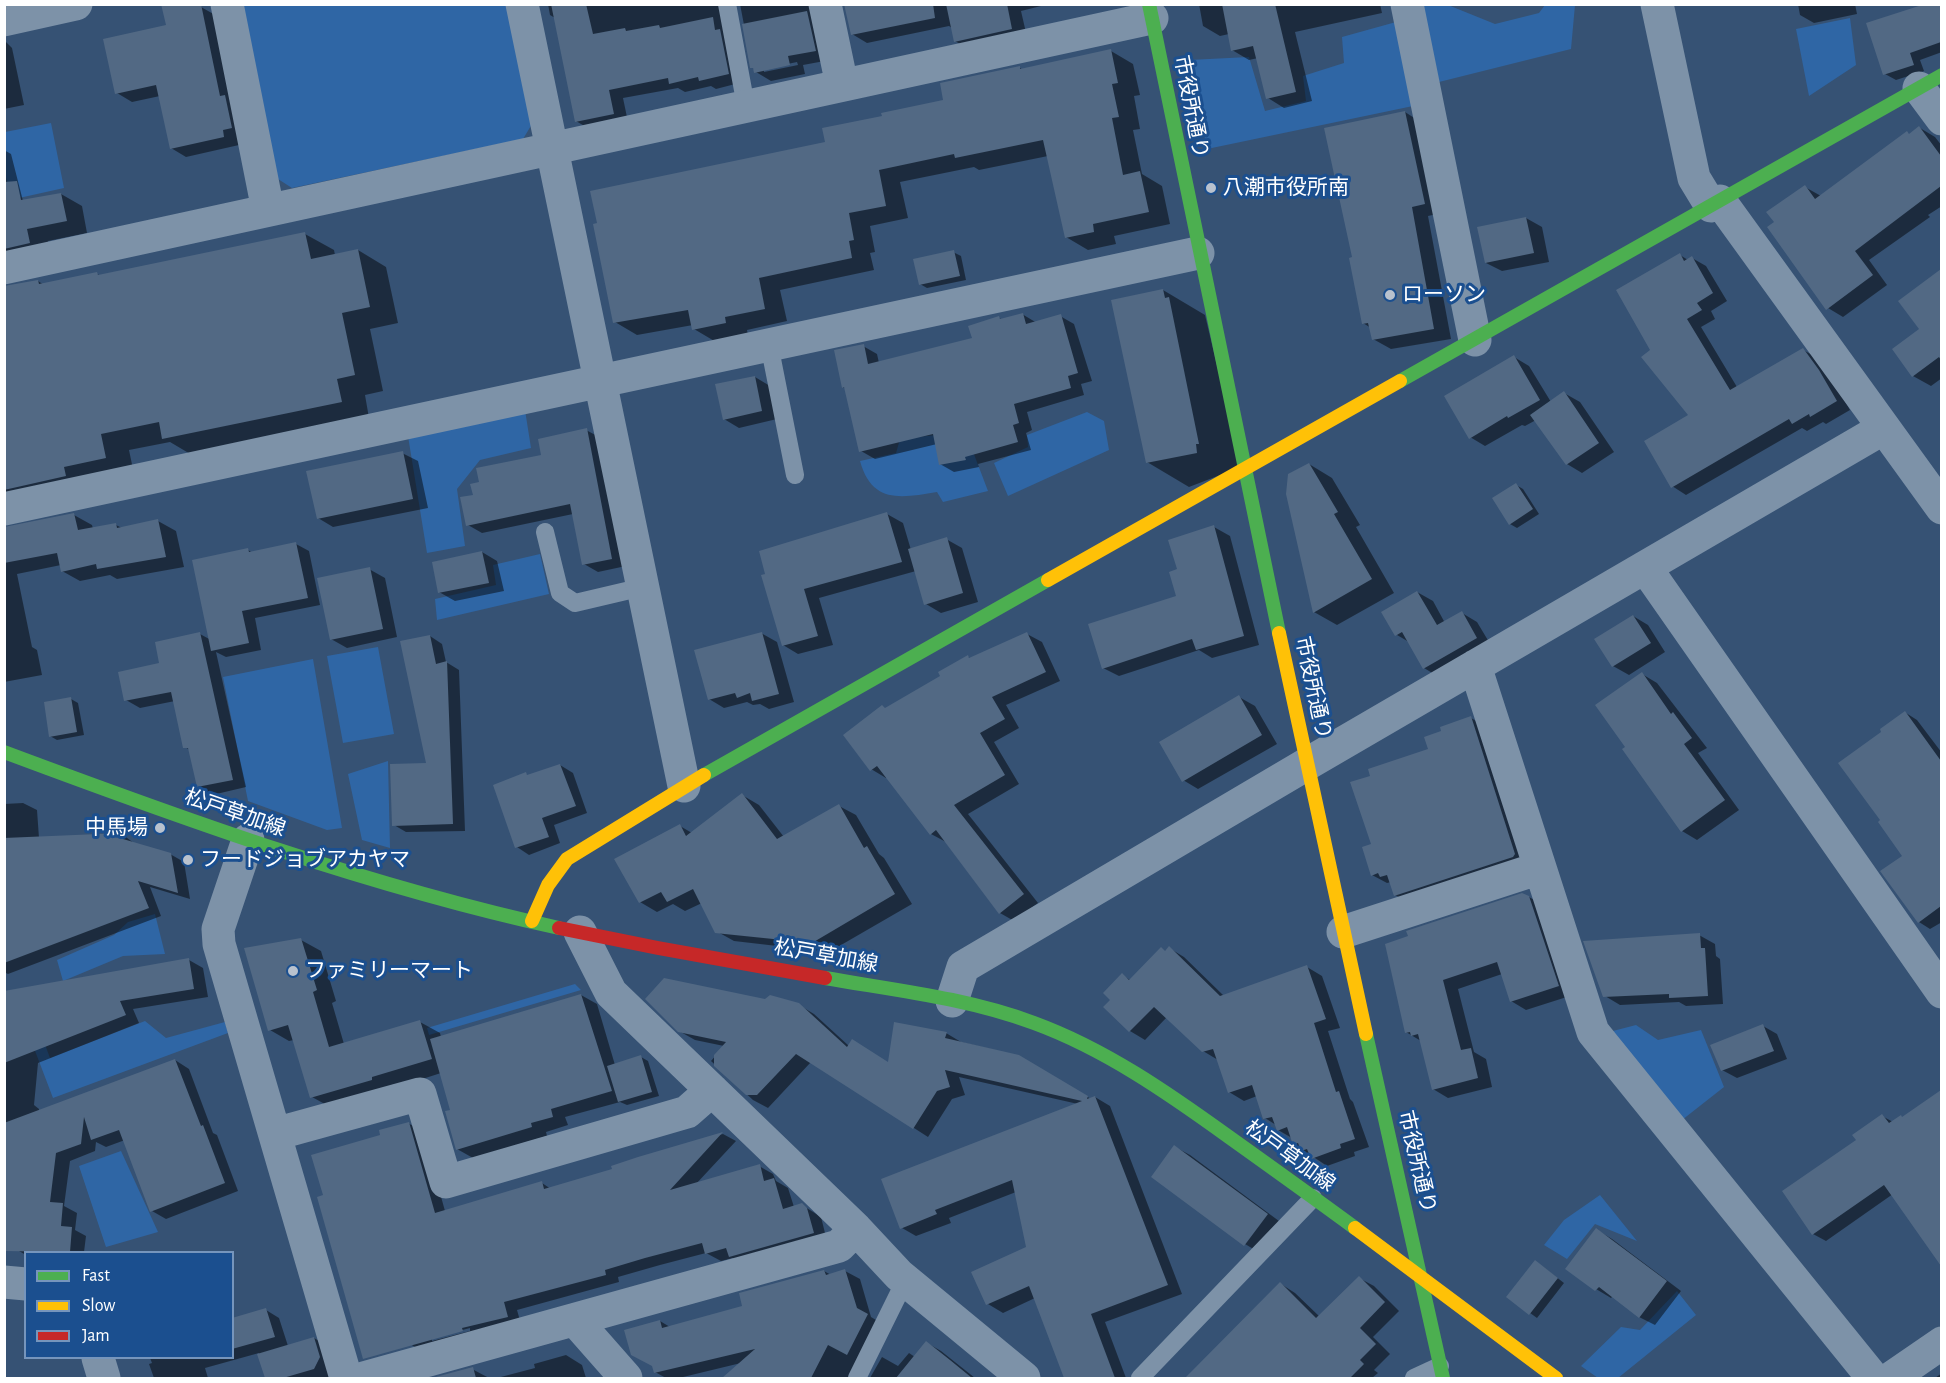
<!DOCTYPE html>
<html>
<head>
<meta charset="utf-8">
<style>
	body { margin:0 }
	#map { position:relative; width:1946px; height:1383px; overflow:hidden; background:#365274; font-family:"Alegreya Sans",sans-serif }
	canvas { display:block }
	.frame { position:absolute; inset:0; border:6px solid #fff; pointer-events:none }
	.legend { position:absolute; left:24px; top:1251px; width:210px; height:108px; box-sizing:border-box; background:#1b4f8f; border:2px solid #7695bc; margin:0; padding:8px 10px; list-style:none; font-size:18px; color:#fff }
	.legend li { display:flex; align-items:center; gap:12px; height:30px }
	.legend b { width:30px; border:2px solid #7695bc }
</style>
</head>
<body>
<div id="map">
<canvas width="1946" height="1383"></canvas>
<div class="frame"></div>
<ul class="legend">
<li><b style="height:8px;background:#4caf50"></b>Fast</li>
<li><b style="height:8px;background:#ffc107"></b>Slow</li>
<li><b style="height:8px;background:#c62828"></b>Jam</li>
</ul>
</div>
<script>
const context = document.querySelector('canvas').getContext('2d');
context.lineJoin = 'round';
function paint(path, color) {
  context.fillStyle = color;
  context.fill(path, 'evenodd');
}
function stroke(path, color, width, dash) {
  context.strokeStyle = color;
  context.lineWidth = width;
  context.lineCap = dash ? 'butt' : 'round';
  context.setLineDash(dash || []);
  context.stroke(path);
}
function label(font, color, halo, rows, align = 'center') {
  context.font = font + ' "Alegreya Sans","Noto Sans JP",sans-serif';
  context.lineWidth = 6;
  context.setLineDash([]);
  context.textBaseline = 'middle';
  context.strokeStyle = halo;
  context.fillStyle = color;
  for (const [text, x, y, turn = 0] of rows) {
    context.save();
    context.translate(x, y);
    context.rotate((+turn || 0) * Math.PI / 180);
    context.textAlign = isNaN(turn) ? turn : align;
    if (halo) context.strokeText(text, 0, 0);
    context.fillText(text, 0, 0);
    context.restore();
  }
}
const green = new Path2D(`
	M241,5H508L532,124L523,139L292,188L278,179Z
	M1423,5H1448L1495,24L1539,13L1545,5H1575L1571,49L1439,82Z
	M1850,18L1856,65L1809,96L1796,29Z
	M1396,22L1413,106L1207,149L1189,60L1249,57L1265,111L1306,101L1303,76L1344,63L1342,37Z
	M51,123L64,188L19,198L14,219L5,172V132Z
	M525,410L531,448L480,460L457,489L465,546L427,553L408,436Z
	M1087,412L1104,421L1109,450L1008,496L994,463L1028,447L1027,435Z
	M954,433L972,449L988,491L943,502L937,492C901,498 872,504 860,461L896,453L900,439Z
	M540,554L549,594L437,620L435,599L496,585L493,565Z
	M378,647L394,734L343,743L327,656Z
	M313,659L342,828L327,830L248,801L223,677Z
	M388,761L390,848L362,840L348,774Z
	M155,914L165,954L123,956L63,981L57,960L114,935L128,922Z
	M575,984L581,990L429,1035L427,1028Z
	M28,999L50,1058L145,1021L166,1038L225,1022L228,1033L53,1098L16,1001Z
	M1636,1025L1658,1040L1701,1030L1724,1087L1682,1120L1609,1032Z
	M121,1151L158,1232L106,1247L79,1166Z
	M1600,1195L1637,1241L1595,1224L1567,1259L1544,1245L1564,1220Z
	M1677,1291L1696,1315L1618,1378H1598L1581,1366L1621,1327L1640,1330Z`);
const shadow = new Path2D(`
	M548,4H736L732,9L743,82L716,89L711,86L685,92L678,88L623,98L628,122L591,130L576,121L555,18L550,15Z
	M740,4H815L830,60L803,65L805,74L771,81L756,72L752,67ZM797,62L798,65L764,72V69Z
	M846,4H1049L1021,11L1027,37L970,50L955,41L952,28L949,26L867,43L852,34Z
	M1199,4H1380L1382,13L1295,32L1312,101L1284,108L1268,98L1258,58L1249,60L1232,50L1229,34L1220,36L1203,26Z
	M1798,4H1855L1857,14L1814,23L1800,15Z
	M1929,4H1942V52L1920,60L1924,71L1896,80L1885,74Z
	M201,7L217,16L239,145L186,157L171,148L160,96L132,102L117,93Z
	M4,40L12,48L24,105L4,109Z
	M1111,51L1133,64L1140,95L1134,96L1140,129L1133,130L1142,174L1162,186L1170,224L1114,236L1116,244L1088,250L1066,237L1048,156L979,170L974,167L900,182L908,218L870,226L875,252L870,253L874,270L780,290L787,321L747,330L748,335L716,342L694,329L693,325L637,335L615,322L827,143L883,117L945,101L1020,68L1023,70Z
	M1405,112L1422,123L1442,213L1428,216L1451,339L1391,349L1373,339L1371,328L1363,323L1353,258Z
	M1920,128L1935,137L1942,146V206L1928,215L1930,217L1869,260L1887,285L1843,317L1828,308L1776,222L1805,187L1821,196L1907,133L1910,135Z
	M4,150L11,154L23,201L61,194L82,206L87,233L48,241L51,255L4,257Z
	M1526,218L1542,227L1549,262L1502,271L1486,263Z
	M305,234L334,250L335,255L358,250L386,267L398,323L370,329L383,391L365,395L369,418L192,455L170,442L129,450L134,474L4,501V287L38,281L44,285L97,274L101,276Z
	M953,252L961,256L966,280L927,288L920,284Z
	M1680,255L1688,260L1692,258L1706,266L1727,301L1711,311L1715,319L1701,327L1737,387L1803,350L1818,358L1833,380L1850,410L1826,424L1823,422L1807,431L1802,428L1686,495L1672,486L1691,415L1652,350Z
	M1942,271V378L1931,386L1913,376L1921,330L1900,301Z
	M1163,290L1205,315L1241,467L1189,487L1147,462Z
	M1022,314L1037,323L1060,316L1074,324L1092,381L1081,384L1084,395L1027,412L1032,430L1026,433L1031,450L978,464L979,467L954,472L940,464L937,444L875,459L861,451L846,389L843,387L863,346L877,354L879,363L974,339L999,318L1003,320Z
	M1514,357L1529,366L1551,402L1564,393L1580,402L1614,452L1582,473L1567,464L1536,420L1525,426L1522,425L1485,446L1470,437Z
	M755,377L770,386L777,419L739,428L724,419Z
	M586,430L601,438L626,566L598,572L584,564L573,514L482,533L468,525L474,496Z
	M402,453L418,461L428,508L333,527L318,518Z
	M1309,464L1332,478L1360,525L1356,527L1394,593L1337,625L1314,612Z
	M1516,485L1523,489L1539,514L1517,528L1510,524Z
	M887,514L903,523L911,550L946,539L962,548L978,602L941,613L926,604L916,571L819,598L833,645L798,654L783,645L762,576Z
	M74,515L92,525L93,529L116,525L122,528L158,521L176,531L184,567L117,579L110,575L80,581L62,571L61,565L17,574L32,647L37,650L42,675L4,682V537Z
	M1214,527L1230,536L1259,645L1212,658L1199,650L1119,676L1103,668L1178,597L1179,570Z
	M296,544L309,551L320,605L255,618L261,650L226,657L216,652L246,787L212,795L198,786L190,750L185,747L175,701L140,708L126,700L161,665L200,634L211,640L248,550L253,553Z
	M482,552L497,561L504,591L455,601L439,592Z
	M369,569L385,578L397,637L347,648L331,639Z
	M1417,592L1433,601L1445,623L1462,613L1477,622L1492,647L1439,677L1424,668L1409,642L1397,635Z
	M1633,616L1648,625L1665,652L1629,675L1613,666Z
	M761,633L777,642L794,702L769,709L760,704L753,705L747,702L724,708L709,699Z
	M1027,634L1042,642L1060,681L1006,705L1019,728L994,742L1019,784L968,814L1038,903L1014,921L1000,913L946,842L931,834L887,777L886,778L871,769L886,709L942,676L968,657L971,659Z
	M430,636L442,644L446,662L459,670L465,831L406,832L394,825L428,764Z
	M1642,674L1657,683L1707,748L1698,753L1739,810L1697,840L1682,831L1627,748Z
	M1239,697L1255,706L1277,744L1198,789L1183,780Z
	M71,699L78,703L84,735L57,740L50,736Z
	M1906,713L1917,720L1942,753V922L1930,929L1919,922L1904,856L1882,821L1884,732Z
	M1471,718L1485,726L1529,863L1410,903L1395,895L1391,882L1387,883L1372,875L1373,845L1430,750L1443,732Z
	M560,765L573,773L587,813L554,825L560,843L529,855L517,847L525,774L529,776Z
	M742,795L759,805L784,837L839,806L856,815L879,854L884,858L912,904L829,952L734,941L716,931L702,903L685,911L673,904L657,912L640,902L680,826L692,833Z
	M23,803L37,810L39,838L122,834L135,844L170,854L184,862L190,899L150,887L161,916L8,974L4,972V804Z
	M1529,897L1545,906L1573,995L1526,1010L1511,1001L1502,974L1458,989L1474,1052L1486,1059L1492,1087L1448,1098L1433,1089L1421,1041L1406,1032L1387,945Z
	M1699,935L1715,944L1716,956L1720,959L1723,1004L1686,1006L1679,1002L1620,1005L1605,996Z
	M301,940L321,951L336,1001L332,1003L344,1044L420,1022L440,1033L441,1037L581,995L597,1004L615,1065L641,1057L648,1061L659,1096L627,1105L620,1102L565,1117L568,1125L546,1132L547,1136L473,1158L457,1149L452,1111L441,1073L332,1108L312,1097L294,1040L289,1041L270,1030Z
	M1169,948L1184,957L1224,996L1307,967L1322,976L1340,1028L1328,1031L1350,1099L1353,1102L1369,1147L1354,1152L1355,1156L1327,1166L1294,1144L1292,1138L1278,1130L1276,1125L1265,1118L1257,1096L1244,1101L1229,1092L1218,1060L1203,1051L1167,1017L1145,1040L1130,1031L1105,1007L1112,1000L1122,975L1130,980Z
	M189,960L203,968L208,997L133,1009L139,1023L38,1063L34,1105L39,1109V1112L175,1060L189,1069L213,1133L217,1135L238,1191L166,1219L152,1211L125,1140L106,1147L96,1142L95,1151L70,1161L64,1206L77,1213L75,1230L86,1236L84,1252H26V1255L19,1251L26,1183L4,1178V1011Z
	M766,1001L799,1005L814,1014L849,1046L889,1063L946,1033L961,1042L1019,1056L1091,1099L1095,1097L1110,1106L1182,1294L1105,1322L1126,1378H1066L1035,1298L1003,1313L988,1304L973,1273L1028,1248L1016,1192L949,1218L951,1223L916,1236L902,1228L1078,1104L959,1077L965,1095L952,1099L928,1137L811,1062L768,1108L753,1100L711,1061L724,1046L695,1040L679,1031Z
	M1763,1026L1777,1034L1787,1059L1737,1078L1722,1070Z
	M1942,1092V1265L1893,1194L1826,1241L1813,1234L1858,1141L1882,1116L1893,1122L1903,1118Z
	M408,1123L423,1132L445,1211L542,1183L551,1189L614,1170L639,1158L723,1134L736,1141L696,1184L759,1166L773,1174L776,1181L788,1188L794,1207L802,1205L821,1217L827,1241L744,1264L733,1258L721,1261L706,1253L660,1265L618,1277L619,1282L517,1310L521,1324L425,1353L410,1344L325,1196L382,1136ZM470,1328V1331L432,1341V1338Z
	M1175,1147L1190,1155L1283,1224L1260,1253L1245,1244Z
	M1597,1230L1612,1239L1681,1291L1655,1325L1639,1317L1613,1296L1611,1298L1596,1289Z
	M1542,1266L1564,1283L1537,1318L1508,1297Z
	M824,1271L831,1275L845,1271L860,1279L871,1317L881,1323L863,1378H725L741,1363L679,1378H666L655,1372L660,1321L670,1327L744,1307Z
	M1359,1278L1374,1286L1399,1311L1373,1337L1390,1354L1374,1370L1378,1373L1372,1378H1187L1281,1284L1295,1293L1320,1317Z
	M266,1310L279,1318L288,1346L314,1338L330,1347L329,1378H266L259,1353L205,1368L208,1378H154L149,1364L152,1363L150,1358H232V1320Z
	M927,1343L941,1351L975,1378H870L882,1357L898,1366L909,1353L915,1357Z
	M566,1355L582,1365L586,1378H497L535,1368L534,1364Z
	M472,1369L489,1378H438Z
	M1942,1373V1378H1935Z`);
const building = new Path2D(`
	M161,4H201L220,96L225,95L232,128L223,130L224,137L170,149L156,85L115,94L103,39L166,25Z
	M551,4H586L593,34L625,28L626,31L659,25L660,28L713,17L715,30L720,29L729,74L699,81L698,77L669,84L668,78L609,90L614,114L575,122Z
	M844,4H933L935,18L851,35Z
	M946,4H1007L1012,29L954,42Z
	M1222,4H1275L1296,92L1266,99L1253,46L1231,51Z
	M1925,4H1941V42L1910,53L1914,65L1883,75L1866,23Z
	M807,11L816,51L788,56L790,65L754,73L753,68H750L742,24Z
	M1111,49L1118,83L1112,84L1119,117L1112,118L1123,175L1140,171L1149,212L1093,224L1094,232L1065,238L1043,140L955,158L954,154L879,170L886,206L849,213L854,240L849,241L852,258L759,278L765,309L725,317L726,323L692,330L688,310L613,323L593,224L597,223L590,191L825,142L822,128L882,116L881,113L943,100L940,83L1020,66V69Z
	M1405,111L1425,204L1412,207L1434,329L1372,340L1368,323L1362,324L1349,258L1352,257L1324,128Z
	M1919,126L1941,156V186L1855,251L1873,275L1826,310L1767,227L1774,222L1766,212L1805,185L1815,199L1907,131L1909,134Z
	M17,181L21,200L61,193L67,221L27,229L30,243L4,249V182Z
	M1526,217L1534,253L1485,263L1477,227Z
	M305,232L311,259L358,249L370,307L342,313L355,375L337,379L342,402L162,439L159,422L101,434L106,458L64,467L66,476L4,490V286L38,280L39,284L97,272L98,275Z
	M954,250L960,276L919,285L913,259Z
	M1680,253L1684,261L1692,256L1713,293L1697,303L1702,310L1687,319L1730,390L1803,348L1819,370L1837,401L1810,417L1809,414L1792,424L1789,419L1671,488L1644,441L1688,415L1641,357L1650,350L1616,290Z
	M1941,269V360L1939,357L1912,377L1892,349L1919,329L1898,301Z
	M1163,289L1165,298L1169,297L1199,444H1196L1197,453L1146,463L1111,300Z
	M1023,313L1026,324L1061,314L1078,373L1068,376L1071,388L1014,404L1019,423L1013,425L1018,442L965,457L966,460L939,465L933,434L859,452L844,387L842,388L834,350L864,344L868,364L972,338L968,326L999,316L1000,319Z
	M1514,355L1540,400L1508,418L1507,416L1469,439L1444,396Z
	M755,376L762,411L723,420L715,384Z
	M1564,391L1599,443L1566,465L1530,415Z
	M587,428L612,559L582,565L570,504L466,526L460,497L473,495L470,484L479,482L476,468L541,455L538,439Z
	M403,451L413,499L317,519L306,471Z
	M1309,463L1338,512L1334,514L1372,579L1313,613L1286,494L1288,474Z
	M1516,483L1533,509L1509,525L1492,498Z
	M887,512L902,562L804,589L818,636L782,646L761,575L765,574L759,551Z
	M74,513L78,530L116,523L117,528L158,519L166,557L97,569L96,564L61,572L57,553L4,563V527Z
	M1214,525L1244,636L1196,650L1192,639L1102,669L1088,624L1176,596L1169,572L1177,569L1168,540Z
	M947,537L963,593L924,605L908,549Z
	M296,542L308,598L242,611L249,643L211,651L192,560L248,548L249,552Z
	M482,551L489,583L438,593L432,562Z
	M370,567L383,629L330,640L317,578Z
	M1417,591L1437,625L1462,611L1477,638L1423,669L1402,632L1395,636L1381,612Z
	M1633,615L1651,643L1612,667L1594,639Z
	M200,632L233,780L197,787L188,748H183L171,692L124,701L118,672L159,663L155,642Z
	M762,632L779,694L752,701L750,693L737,698L735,693L708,700L694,650Z
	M1027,632L1046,672L992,697L1005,719L980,733L1005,775L954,805L1024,894L999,914L936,830L930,835L877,766L870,771L843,735L882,705L885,708L940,676L938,672L968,655L969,658Z
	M430,635L436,664L447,661L453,824L392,826L390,764L426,763L400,641Z
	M1642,672L1671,714L1673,712L1692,738L1684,744L1725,800L1681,832L1622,749L1625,747L1595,705Z
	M1239,695L1262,735L1182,782L1159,742Z
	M71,697L77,732L49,737L44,702Z
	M1905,711L1941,761V906L1918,923L1880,871L1902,856L1878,822L1880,820L1838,763L1881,732L1880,729Z
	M1471,716L1515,854L1513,857L1394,896L1387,875L1380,877L1378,873L1371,876L1362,847L1371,844L1350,782L1370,776L1368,769L1428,749L1424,737L1441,731L1440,727Z
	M560,764L576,806L542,818L549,837L515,848L493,785L526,772L527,775Z
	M742,793L777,839L839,804L864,848L867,846L895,894L812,943L715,933L693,889L667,902L661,892L639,903L614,859L680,824L686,836Z
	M122,833L123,839L171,853L178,893L138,881L149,908L4,963V838Z
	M1522,893L1529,896L1559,986L1510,1002L1497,962L1443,980L1461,1050L1471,1048L1478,1078L1432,1090L1418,1034L1411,1036L1410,1032L1405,1033L1385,944L1408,936L1406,931Z
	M1700,933L1701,948H1705L1708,996L1669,998V994L1603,997L1583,941Z
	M301,938L317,990L313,992L329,1047L420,1020L432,1059L372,1077V1080L310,1098L288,1025L268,1031L244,948Z
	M1169,946L1220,996L1307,965L1326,1019L1314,1023L1336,1092L1339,1091L1355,1139L1340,1144L1341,1148L1311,1159L1307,1149L1301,1151L1298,1143L1293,1145L1287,1127L1277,1131L1272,1117L1263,1119L1252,1085L1228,1093L1213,1049L1202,1052L1154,1007L1129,1032L1103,1007L1110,1000L1103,993L1122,973L1129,980L1161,947L1165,951Z
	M189,958L194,989L120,1001L126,1015L4,1063V991Z
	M664,978L765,999L770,995L799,1003L847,1047L852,1039L888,1062L894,1022L947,1032L945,1038L1019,1055L1088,1096L1087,1099L1095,1096L1168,1285L1091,1314L1115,1378H1064L1029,1286L986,1305L971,1272L1026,1247L1012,1180L935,1210L937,1214L900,1229L881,1179L1082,1101L945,1070L950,1087L937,1091L913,1129L796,1054L757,1095H746L714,1066V1055L726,1042L678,1032L645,999Z
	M581,994L612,1091L551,1109L553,1117L531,1123L532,1127L456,1150L445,1111L450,1110L430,1039Z
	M1763,1024L1774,1051L1721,1071L1710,1045Z
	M641,1055L652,1092L618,1102L607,1066Z
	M175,1059L201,1126L203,1125L225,1183L150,1212L119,1130L91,1140L84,1117L81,1144L56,1153L50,1202L63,1203L61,1226L72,1227L70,1252L4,1251V1123Z
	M1941,1090V1266L1884,1185L1812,1235L1782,1191L1856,1140L1852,1135L1882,1114L1889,1123L1901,1115L1902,1117Z
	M409,1122L435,1213L542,1181L544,1189L612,1169L611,1166L638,1157L723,1132L670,1190L760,1164L764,1181L774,1178L783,1209L802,1203L807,1208L814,1233L729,1257L726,1248L705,1254L702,1243L645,1258L605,1270L606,1275L504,1302L508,1317L462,1328L463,1331L363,1359L317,1197L323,1195L311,1155L380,1135L379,1130Z
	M1174,1145L1268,1214L1244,1246L1151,1177Z
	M1596,1228L1667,1281L1639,1318L1599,1287L1595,1291L1565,1269Z
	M1535,1260L1558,1278L1529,1315L1506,1297Z
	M845,1269L857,1308L868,1314L847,1355L828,1345L811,1378H722L755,1349L654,1373L652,1366L631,1355L624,1330L660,1320L662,1328L742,1306L739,1293L824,1270L826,1275Z
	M1359,1276L1385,1302L1360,1328L1376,1344L1360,1360L1364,1364L1350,1378H1185L1280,1282L1316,1318Z
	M266,1308L275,1337L232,1349V1318Z
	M314,1337L320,1357L314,1369L283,1378H265L257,1354Z
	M926,1341L950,1360L972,1378H896Z
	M473,1367L476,1378H432Z`);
const lane = new Path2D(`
	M727,4L746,106
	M769,344L795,475
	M545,532L560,593L575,603L643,587
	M857,1378L899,1293L910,1284
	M1140,1378L1313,1198
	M1414,1378L1440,1366`);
const street = new Path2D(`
	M227,4L268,210
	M522,4L684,786
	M825,4L842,85
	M1407,4L1475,340
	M1657,4L1694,178L1711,206
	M4,20L76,4
	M1919,88L1942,119
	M1720,201L1942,508
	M4,268L1152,18
	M4,509L1198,253
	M1645,567L1942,992
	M1475,666L1593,1032L1873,1378
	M248,840L218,929L219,944L346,1378
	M580,932L611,993L856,1229L899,1275L1024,1378
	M1343,932L1540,868
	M952,1001L963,967L1307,764L1884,428
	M275,1134L420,1094L446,1182L687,1112L712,1090
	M4,1282L26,1284
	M575,1320L626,1378
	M98,1358L104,1378
	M364,1378L839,1246L856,1229
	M1891,1378L1942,1343`);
const fast = new Path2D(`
	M1149,4L1279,633
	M1400,381L1942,75
	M4,752C186,820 368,886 559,928
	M704,775L1048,580
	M825,978C894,990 967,998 1034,1023C1105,1049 1168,1093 1229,1137C1271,1167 1313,1197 1355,1228
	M1366,1034L1443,1378`);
const slow = new Path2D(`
	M1048,580L1400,381
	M1279,633L1366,1034
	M532,921L548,885L567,859L704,775
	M1355,1228L1556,1378`);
const jam = new Path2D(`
	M559,928L658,948L825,978`);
const markers = [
	[1211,188,6,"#b9c2ce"],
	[1390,295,6,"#b9c2ce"],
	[160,828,6,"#b9c2ce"],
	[188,860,6,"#b9c2ce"],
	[293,971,6,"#b9c2ce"]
];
const streetNames = [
	["市役所通り",1191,107,79],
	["市役所通り",1313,688,78],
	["松戸草加線",235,813,19],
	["松戸草加線",826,956,10],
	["松戸草加線",1290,1156,36],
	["市役所通り",1417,1162,77]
];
const poiNames = [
	["八潮市役所南",1223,188],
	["ローソン",1402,295],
	["中馬場",148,828,"right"],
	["フードジョブアカヤマ",200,860],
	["ファミリーマート",305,971]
];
paint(green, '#2f66a5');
paint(shadow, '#0007');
paint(building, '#526984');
stroke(lane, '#7d92a8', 18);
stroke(street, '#7d92a8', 33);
stroke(fast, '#4caf50', 14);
stroke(slow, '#ffc107', 14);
stroke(jam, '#c62828', 14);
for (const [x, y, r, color] of markers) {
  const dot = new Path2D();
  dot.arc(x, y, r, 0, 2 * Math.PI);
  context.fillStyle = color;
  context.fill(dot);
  stroke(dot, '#1b4f8f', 2);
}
label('21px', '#fff', '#1b4f8f', streetNames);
label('21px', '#fff', '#1b4f8f', poiNames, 'left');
</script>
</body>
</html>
